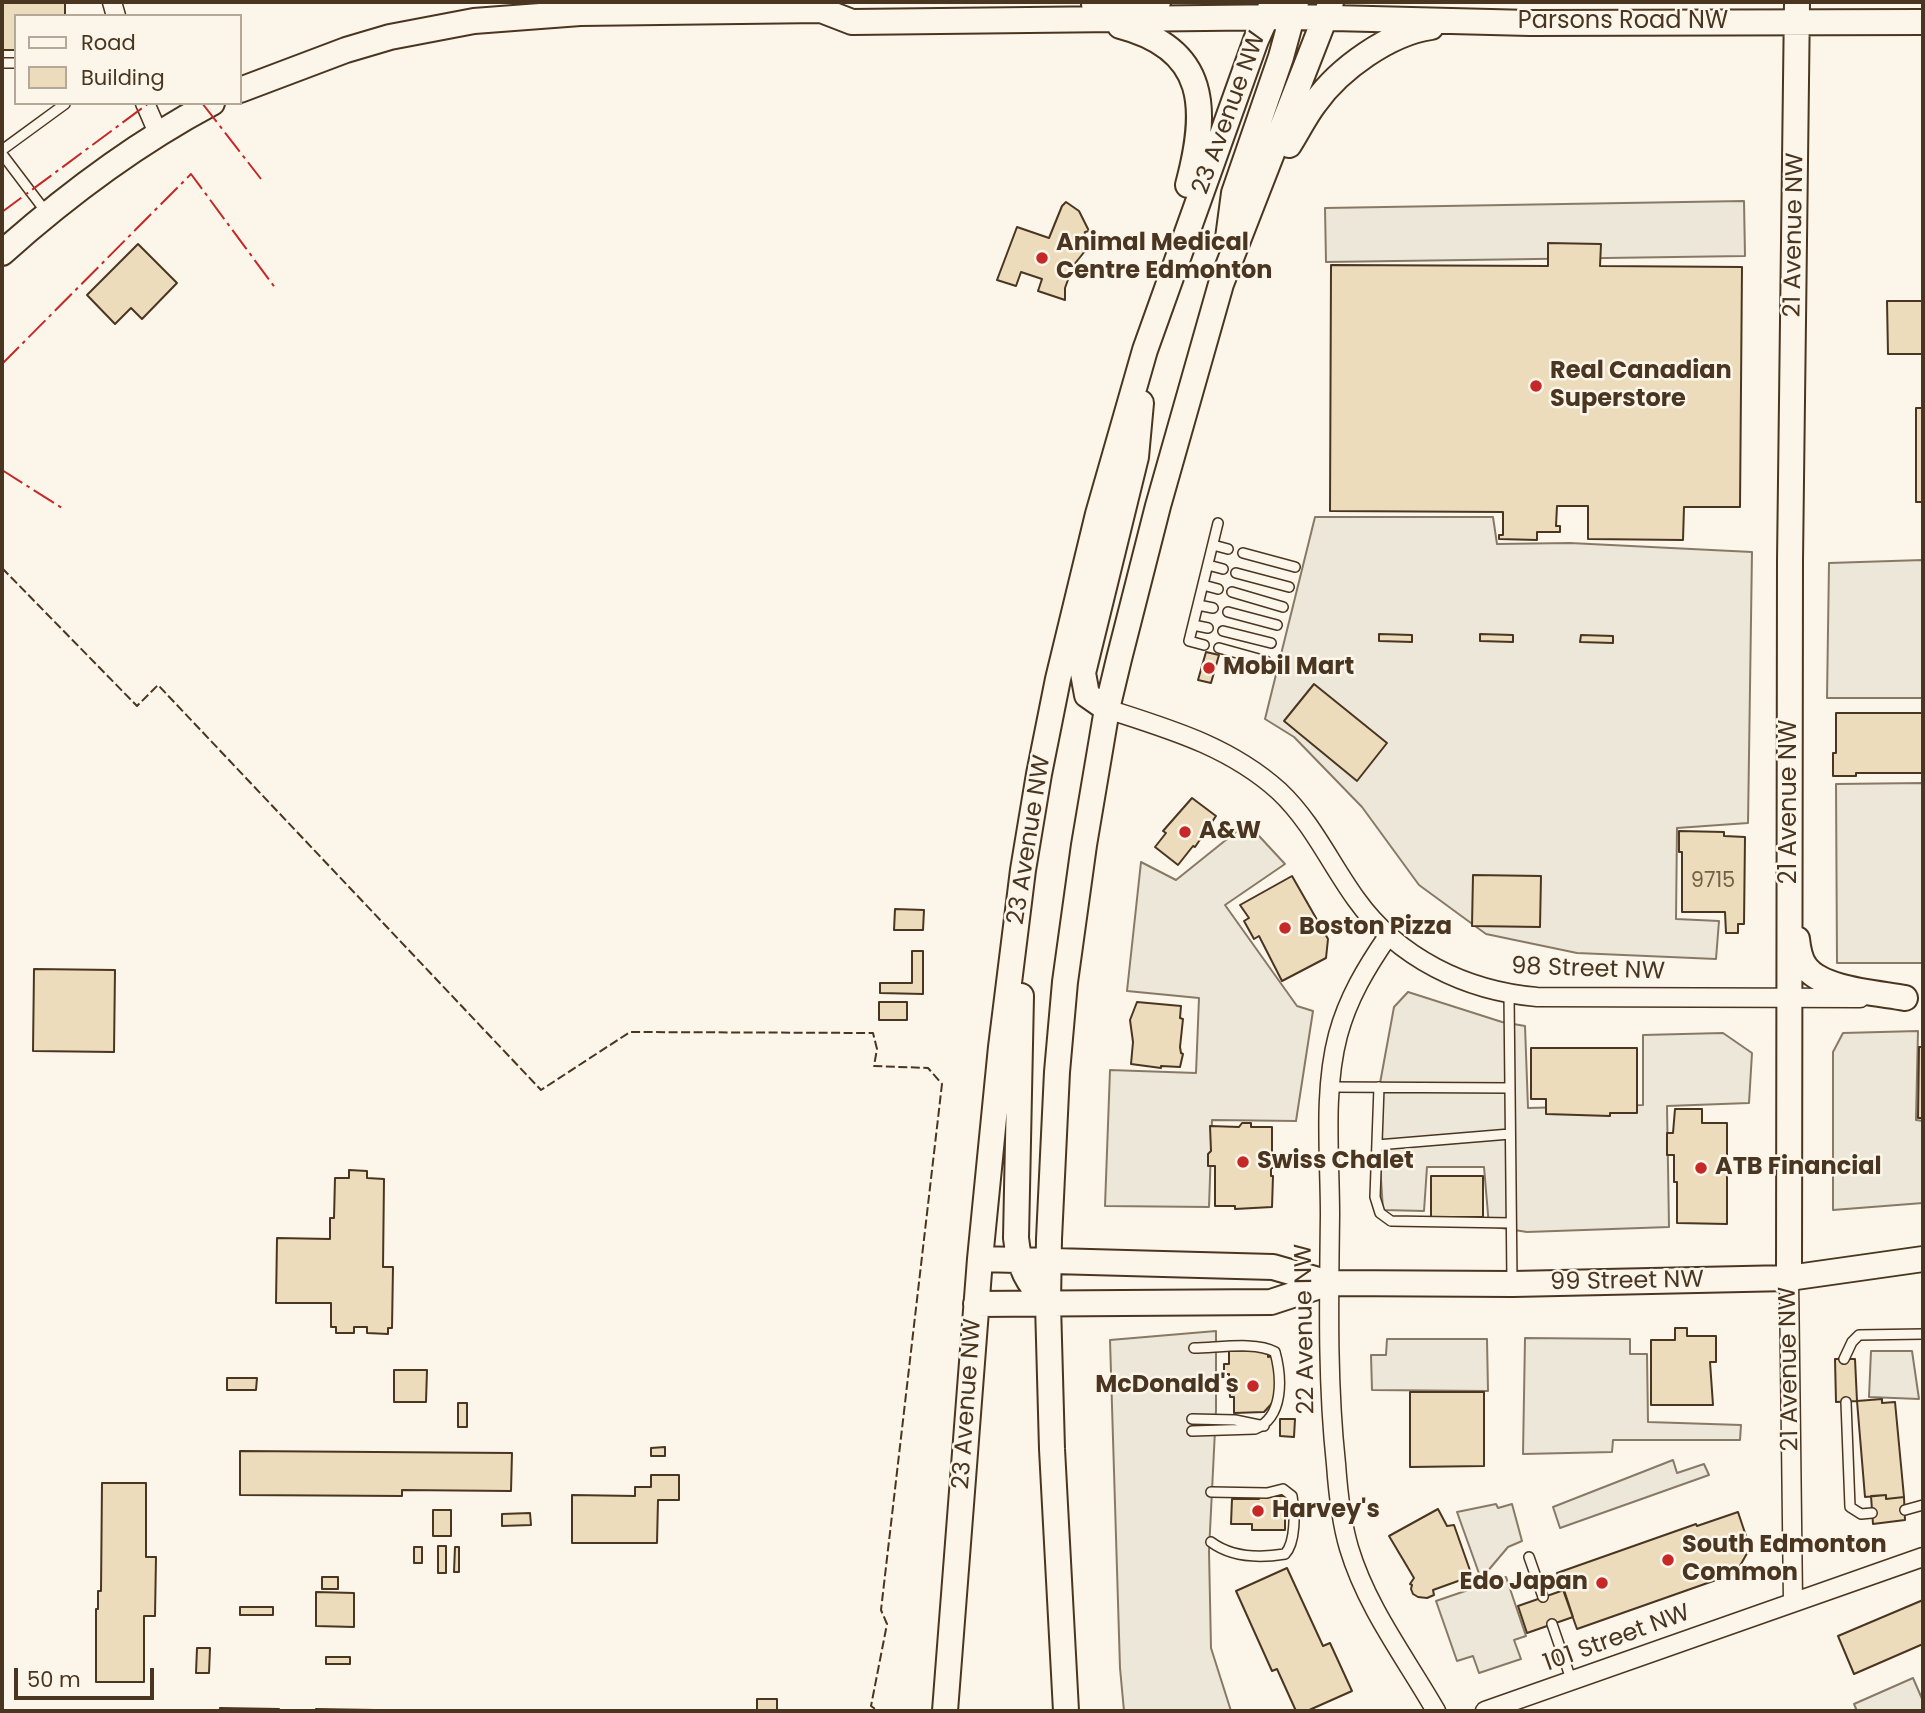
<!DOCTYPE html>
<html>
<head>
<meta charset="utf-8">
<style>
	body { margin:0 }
	#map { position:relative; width:1925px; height:1713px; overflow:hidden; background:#fbf6e9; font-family:Poppins,sans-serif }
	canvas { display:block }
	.frame { position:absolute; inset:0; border:4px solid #4a3520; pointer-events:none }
	.legend { position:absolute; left:14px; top:14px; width:228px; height:91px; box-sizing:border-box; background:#fbf6e9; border:2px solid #b4a999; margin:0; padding:9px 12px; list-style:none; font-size:21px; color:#4a3520 }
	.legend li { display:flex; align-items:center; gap:14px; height:35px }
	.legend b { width:35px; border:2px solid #b4a999 }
	.scale { position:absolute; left:14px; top:1668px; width:140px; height:32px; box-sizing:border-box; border:4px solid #4a3520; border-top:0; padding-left:9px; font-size:21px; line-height:24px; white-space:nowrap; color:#4a3520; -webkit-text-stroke:5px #fbf6e9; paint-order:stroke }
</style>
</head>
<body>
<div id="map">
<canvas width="1925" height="1713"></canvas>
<div class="frame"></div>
<ul class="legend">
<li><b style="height:9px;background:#fbf6e9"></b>Road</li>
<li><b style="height:19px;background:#ecdcbc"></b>Building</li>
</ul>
<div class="scale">50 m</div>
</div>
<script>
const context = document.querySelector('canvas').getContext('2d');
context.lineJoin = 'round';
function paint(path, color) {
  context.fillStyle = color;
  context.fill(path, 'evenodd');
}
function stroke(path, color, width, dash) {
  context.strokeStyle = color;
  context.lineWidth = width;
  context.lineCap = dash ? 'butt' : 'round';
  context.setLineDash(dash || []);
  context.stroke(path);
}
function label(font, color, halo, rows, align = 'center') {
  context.font = font + ' Poppins,sans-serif';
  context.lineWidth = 5;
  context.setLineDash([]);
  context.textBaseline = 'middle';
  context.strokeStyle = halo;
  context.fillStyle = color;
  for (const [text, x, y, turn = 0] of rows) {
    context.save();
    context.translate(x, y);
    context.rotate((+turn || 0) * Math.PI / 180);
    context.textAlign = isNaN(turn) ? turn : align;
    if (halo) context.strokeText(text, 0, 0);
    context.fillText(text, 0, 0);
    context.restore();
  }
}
const parking = new Path2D(`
	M1744,201L1745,256L1326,262L1325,208Z
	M1315,517H1493L1497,544L1570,543L1752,552L1748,823L1677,828L1676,919L1719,921L1716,959L1577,953L1486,934L1419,885L1362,807L1294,737L1265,719Z
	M1923,560V698H1827L1829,563Z
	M1923,783V963H1837L1836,784Z
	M1247,823L1285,864L1225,905L1297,1006L1313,1011L1296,1121L1212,1120L1209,1207L1105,1206L1110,1070L1196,1073L1199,998L1127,991L1141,862L1176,880Z
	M1408,992L1502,1022L1525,1026L1528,1108L1643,1105V1035L1723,1033L1752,1053L1749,1103L1667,1106L1669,1227L1527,1232L1489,1226L1484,1167H1427L1424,1211L1383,1210L1376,1105L1394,1007Z
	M1918,1031L1916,1120L1923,1121V1203L1833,1210V1052L1843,1033Z
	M1216,1331V1410L1209,1551L1211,1648L1231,1711H1124L1120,1668L1110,1340Z
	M1525,1338L1630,1339V1354H1647L1648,1422L1741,1425L1740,1440H1613L1612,1452L1523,1454Z
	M1387,1339H1487L1488,1391L1372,1390L1371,1355H1386Z
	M1871,1351H1912L1919,1399L1869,1397Z
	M1673,1460L1677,1473L1704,1464L1709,1475L1560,1528L1553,1507Z
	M1496,1504L1498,1508L1512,1504L1522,1541L1508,1547L1481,1579L1457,1512Z
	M1506,1577L1526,1636L1514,1640L1521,1659L1479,1673L1473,1656L1457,1661L1436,1601Z
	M1913,1678L1923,1701V1711H1857L1854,1704Z`);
const building = new Path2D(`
	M2,2H65V16H16V50H2Z
	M1066,202L1079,211L1089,231L1085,232L1082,249L1085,251L1073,266L1065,288V300L1038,291L1042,279L1021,272L1016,286L997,280L1017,227L1049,238L1062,206Z
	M1548,243L1601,244L1600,266L1742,267L1740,507H1684L1683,540L1588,539V506H1557L1556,526H1560V532H1537V540L1499,539V535H1503V512L1330,511L1331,265L1548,266Z
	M138,244L177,283L142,319L131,308L115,324L87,295Z
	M1887,301H1923V354H1888Z
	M1916,408H1923V502H1916Z
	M1379,634L1412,635V642L1379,641Z
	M1480,634L1513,635V642L1480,641Z
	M1581,635L1613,636V643L1580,642Z
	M1206,652L1219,655L1211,683L1198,680Z
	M1314,684L1387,743L1357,781L1284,721Z
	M1836,713H1923V773H1856V776H1833V753H1836Z
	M1192,798L1216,816L1195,847L1193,846L1178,865L1155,847L1166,833L1163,831Z
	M1679,831L1724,832V836L1745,837L1744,924H1738V933H1726L1725,912H1682V852H1679Z
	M1473,875L1541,876L1540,927L1472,926Z
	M1292,876L1328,939L1326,958L1282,981L1259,936L1254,939L1244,921L1249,918L1240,905Z
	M895,909L924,910L923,930H894Z
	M912,951H923V994L880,993V983H912Z
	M34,969L115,970L114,1052L33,1051Z
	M879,1002H907V1020H879Z
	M1137,1002L1181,1006L1180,1018L1183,1019L1180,1047L1181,1053L1183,1054L1180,1067L1161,1066V1068L1131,1064L1133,1042L1130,1020Z
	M1919,1047H1923V1118H1918Z
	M1531,1048H1637V1113H1610V1116L1546,1114V1099H1531Z
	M1675,1109H1702V1123H1727V1224L1677,1223V1182H1674V1155H1667V1133H1673Z
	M1242,1123H1251V1127H1272V1156H1279L1278,1168H1271V1176H1273L1272,1207L1235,1209V1206H1215V1166H1208V1154L1211,1151L1210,1126L1239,1127Z
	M349,1170L367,1171V1178L384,1179L383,1267H393L392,1328H388V1334L367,1333V1327H354V1333H336V1327H331V1303H276L277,1238L330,1239V1218H334L335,1178H349Z
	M1431,1176H1483V1217H1431Z
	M1675,1328H1687V1336H1716V1362H1710L1713,1405H1651V1340H1675Z
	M1268,1350V1357L1275,1356L1276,1399L1264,1412L1234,1413V1397H1230L1229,1374H1224V1364H1229V1351Z
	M1835,1359H1855L1857,1401L1836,1402Z
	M394,1370H427L426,1402H394Z
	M227,1378H257L256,1390H227Z
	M1410,1392H1484V1466L1410,1467Z
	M1882,1399V1403L1895,1402L1904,1497L1886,1499V1495L1865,1497L1857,1401Z
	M458,1403H467V1427H458Z
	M1280,1419H1295L1294,1437L1280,1436Z
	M665,1447V1456H651V1448Z
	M240,1451L512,1453L511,1491L402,1490V1496L240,1495Z
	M651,1475H679V1500H658L657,1543H572V1495L635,1496V1487H651Z
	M102,1483H146V1557H156L155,1616H144V1682H96V1609H98V1591H101Z
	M1886,1495V1499L1904,1497L1905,1520L1873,1524L1871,1496Z
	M1259,1496H1285V1530H1252V1524H1231L1232,1499H1259Z
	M1438,1509L1447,1526L1454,1525L1472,1576L1433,1590L1434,1595L1427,1598L1418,1597L1413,1594L1411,1589L1412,1585L1410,1584L1414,1578L1389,1536Z
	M433,1510H451V1536H433Z
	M1738,1512L1750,1548L1736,1573L1577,1629L1557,1573L1696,1524L1697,1526Z
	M530,1513L531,1525L502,1526V1514Z
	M438,1546H446V1573H438Z
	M414,1547H422V1563H414Z
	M455,1547H459V1572H454Z
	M1287,1568L1323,1646L1330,1643L1352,1691L1307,1711H1296L1277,1669L1272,1671L1236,1591Z
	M322,1577H338V1589H322Z
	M1564,1590L1573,1617L1527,1633L1518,1606Z
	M316,1592L354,1593V1627L316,1626Z
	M1923,1600V1644L1854,1674L1838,1636Z
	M240,1607H273V1615H240Z
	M197,1648H210L209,1673H196Z
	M326,1657H350V1664H326Z
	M757,1699H777V1711H757Z
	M220,1708L279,1709V1711H220Z
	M316,1709L375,1710V1711H316Z`);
const lane = new Path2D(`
	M2,63H16
	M2,150L65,104
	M2,154L46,212
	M1213,545L1228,549
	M1243,553L1295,567
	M1208,565L1223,569
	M1236,573L1289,587
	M1203,585L1218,589
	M1232,592L1283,607
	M1198,605L1213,608
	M1228,612L1277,625
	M1193,625L1208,628
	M1223,631L1271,643
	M1204,645L1189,641L1218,523
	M1219,648L1266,661
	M1509,994L1512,1282
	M1331,1087L1510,1088
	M1379,1087L1375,1197L1380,1213L1391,1221L1511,1223
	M1377,1145L1510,1134
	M1844,1359L1852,1342L1859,1335L1923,1334
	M1846,1402L1850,1507L1861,1514L1872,1513
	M1192,1419L1235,1420L1264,1426
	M1192,1431L1255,1429C1284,1417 1282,1378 1275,1352C1256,1341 1217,1348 1194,1348
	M1905,1510L1923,1505
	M1211,1542C1231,1557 1260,1558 1285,1554C1296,1542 1295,1512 1292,1496L1283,1489L1267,1493L1211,1492
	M1529,1557L1543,1597
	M1552,1624L1572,1682`);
const street = new Path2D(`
	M112,2L116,16
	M145,103L158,133
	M1107,709C1169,729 1229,746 1279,791C1312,822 1330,863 1356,899C1398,958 1466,991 1537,997L1860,998
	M1388,936C1366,968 1348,998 1338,1035C1323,1092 1330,1156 1330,1215C1329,1298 1327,1381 1336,1464C1338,1492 1341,1521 1349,1548C1367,1608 1405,1657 1436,1711
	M1789,1278L1793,1602
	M1485,1711L1923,1557`);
const secondary = new Path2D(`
	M1094,4L1158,2
	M1120,26C1209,49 1208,110 1188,185
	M240,90L346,50L390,37L474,21L580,13L821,10L852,22L1293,17L1530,23L1923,22
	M1289,145C1298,131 1305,116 1315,103C1339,69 1389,33 1431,27
	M1228,238L1234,193L1281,57L1296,2
	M2,253C67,195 135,144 212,103
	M1107,709L1087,695L1083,673L1136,457L1141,403
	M1797,939C1798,948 1800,959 1805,966C1821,990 1879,993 1905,998
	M1021,996L1016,1238C1019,1267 1027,1283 1048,1304
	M980,1259L1273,1267L1329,1283L1513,1284L1789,1278L1923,1259
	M1789,1278L1790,560L1797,2
	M976,1304L1271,1302L1329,1283
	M945,1711L980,1259L1001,1047L1023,870L1039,774L1058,679L1098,514L1145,350L1256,40L1273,2
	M1066,1711L1052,1449L1048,1304L1049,1239L1057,1072L1065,982L1084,845L1107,709L1119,659L1158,506L1221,284L1331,2`);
const fence = new Path2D(`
	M2,568L137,706L158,685L541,1090L630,1032L873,1033L877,1049L874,1066L928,1068L942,1084L881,1610L887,1624L871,1706L878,1711`);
const power = new Path2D(`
	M202,103L261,179
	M2,212L149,103
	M2,364L191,174L276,289
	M2,470L62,508`);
const markers = [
	[1042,258,7,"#c62828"],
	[1536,386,7,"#c62828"],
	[1209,668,7,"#c62828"],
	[1185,832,7,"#c62828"],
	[1285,928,7,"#c62828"],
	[1243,1162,7,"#c62828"],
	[1701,1168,7,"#c62828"],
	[1253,1386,7,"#c62828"],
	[1258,1511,7,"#c62828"],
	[1668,1560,7,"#c62828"],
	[1602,1583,7,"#c62828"]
];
const numberNames = [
	["9715",1713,882]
];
const streetNames = [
	["Parsons Road NW",1623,22],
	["23 Avenue NW",1230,113,-70],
	["21 Avenue NW",1795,235,-89],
	["21 Avenue NW",1790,802,-90],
	["23 Avenue NW",1030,840,-81],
	["98 Street NW",1588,970,2],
	["99 Street NW",1627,1282,-1],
	["22 Avenue NW",1306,1329,-91],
	["21 Avenue NW",1790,1369,-91],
	["23 Avenue NW",968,1404,-86],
	["101 Street NW",1617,1639,-20]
];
const poiNames = [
	["Animal Medical",1056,244],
	["Centre Edmonton",1056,272],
	["Real Canadian",1550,372],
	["Superstore",1550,400],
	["Mobil Mart",1223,668],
	["A&W",1199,832],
	["Boston Pizza",1299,928],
	["Swiss Chalet",1257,1162],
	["ATB Financial",1715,1168],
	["McDonald's",1239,1386,"right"],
	["Harvey's",1272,1511],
	["South Edmonton",1682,1546],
	["Common",1682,1574],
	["Edo Japan",1588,1583,"right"]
];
paint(parking, '#ede7d9');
stroke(parking, '#887966', 2);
paint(building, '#ecdcbc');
stroke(building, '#4a3520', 2);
stroke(lane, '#4a3520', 12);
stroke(street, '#4a3520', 21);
stroke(secondary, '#4a3520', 28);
stroke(lane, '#fbf6e9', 9);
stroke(street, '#fbf6e9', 18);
stroke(secondary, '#fbf6e9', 24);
stroke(fence, '#4a3520', 2, [9, 3.5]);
stroke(power, '#c62828', 2, [24, 5, 3.5, 5]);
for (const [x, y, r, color] of markers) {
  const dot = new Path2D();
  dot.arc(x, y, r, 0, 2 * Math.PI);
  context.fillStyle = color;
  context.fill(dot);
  stroke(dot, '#fbf6e9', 2.5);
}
label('21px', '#725f47', null, numberNames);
label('24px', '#4a3520', '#fbf6e9', streetNames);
label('bold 24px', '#4a3520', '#fbf6e9', poiNames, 'left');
</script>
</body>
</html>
